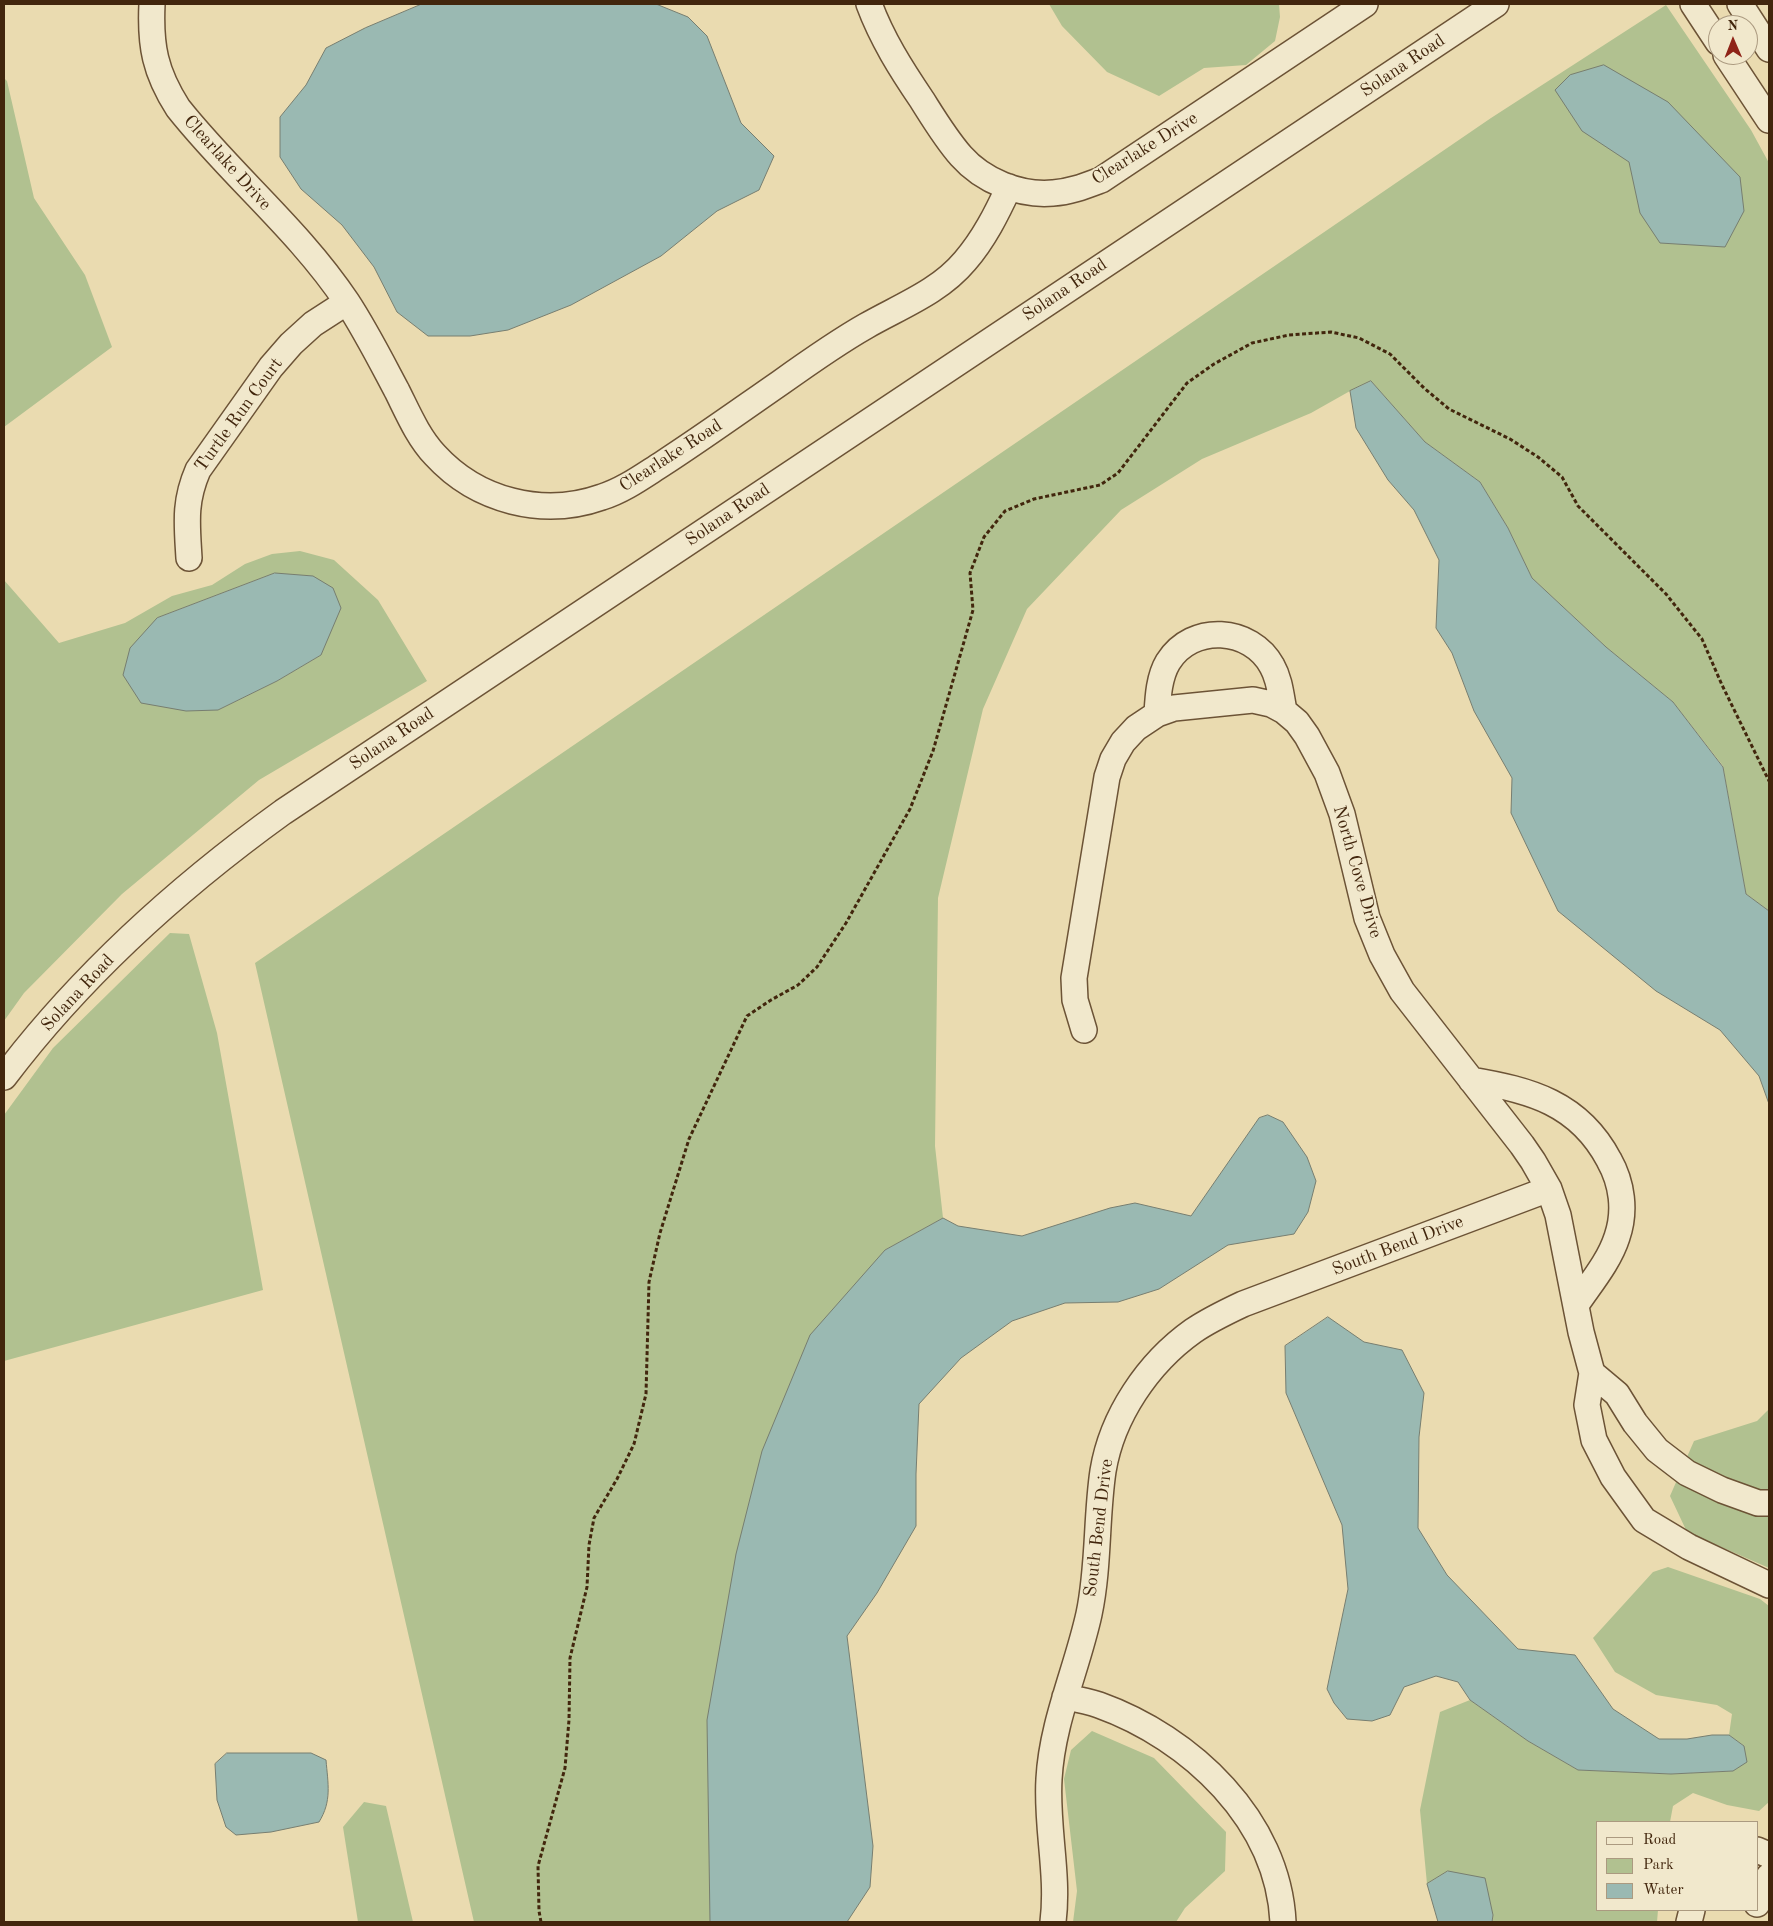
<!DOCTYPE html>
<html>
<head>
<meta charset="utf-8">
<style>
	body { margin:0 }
	#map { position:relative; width:1773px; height:1926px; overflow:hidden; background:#eadbb0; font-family:"Old Standard TT",serif }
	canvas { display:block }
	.frame { position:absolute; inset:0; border:5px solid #42260d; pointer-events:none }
	.legend { position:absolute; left:1596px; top:1821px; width:162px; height:90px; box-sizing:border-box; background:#f1e8cc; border:1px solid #ab9a80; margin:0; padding:6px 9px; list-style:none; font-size:15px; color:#42260d }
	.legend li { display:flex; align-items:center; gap:10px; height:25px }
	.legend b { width:25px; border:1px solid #ab9a80 }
	.north { position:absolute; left:1708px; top:15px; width:50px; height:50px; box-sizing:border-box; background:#f1e8cc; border:1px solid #ab9a80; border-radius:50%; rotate:359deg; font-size:14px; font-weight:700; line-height:20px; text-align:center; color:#42260d }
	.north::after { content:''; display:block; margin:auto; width:18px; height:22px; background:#8f2418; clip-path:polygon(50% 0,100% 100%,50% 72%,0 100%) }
</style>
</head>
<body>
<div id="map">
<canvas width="1773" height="1926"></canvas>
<div class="frame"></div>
<ul class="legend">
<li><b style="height:6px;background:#f1e8cc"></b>Road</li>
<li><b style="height:14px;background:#b1c190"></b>Park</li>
<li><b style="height:14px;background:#9ab9b2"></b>Water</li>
</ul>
<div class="north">N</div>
</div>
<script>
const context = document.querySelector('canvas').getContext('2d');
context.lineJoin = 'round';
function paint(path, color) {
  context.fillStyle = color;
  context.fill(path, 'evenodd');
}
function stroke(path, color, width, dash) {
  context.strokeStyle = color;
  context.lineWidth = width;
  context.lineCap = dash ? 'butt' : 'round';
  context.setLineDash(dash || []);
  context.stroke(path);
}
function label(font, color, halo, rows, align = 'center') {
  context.font = font + ' "Old Standard TT",serif';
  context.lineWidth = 4;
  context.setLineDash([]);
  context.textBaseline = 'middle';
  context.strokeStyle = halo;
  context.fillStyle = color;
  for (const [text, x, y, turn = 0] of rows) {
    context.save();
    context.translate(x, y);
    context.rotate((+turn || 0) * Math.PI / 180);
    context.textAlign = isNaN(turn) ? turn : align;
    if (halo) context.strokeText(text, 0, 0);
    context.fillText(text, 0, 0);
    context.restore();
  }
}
const green = new Path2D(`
	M1049,4H1279L1280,17L1275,41L1246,65L1204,68L1159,96L1107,72L1062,26Z
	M1666,5L1751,130L1769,163V911L1746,894L1723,766L1673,702L1606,647L1532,578L1508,528L1480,482L1425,442L1371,381L1350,391L1311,413L1202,459L1121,510L1027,609L983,709L938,898L935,1146L943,1218L885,1250L710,1876V1922H474L255,963L1491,118Z
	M4,78L7,81L34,198L85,275L112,347L4,427Z
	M300,551L334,560L378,600L427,681L259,780L122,894L24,993L4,1021V580L59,643L125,623L172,596L212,585L245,564L272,554ZM275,573L321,655L277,681L218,710L157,618Z
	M170,933L189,934L217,1033L263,1290L4,1361V1115L53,1048Z
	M1769,1409V1568L1687,1532L1670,1496L1694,1441L1757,1421Z
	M1668,1567L1760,1599L1769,1606V1802L1759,1811L1727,1805L1693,1793L1673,1806L1670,1822H1597V1910H1658L1657,1922H1492L1493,1914L1448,1871L1427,1884L1420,1810L1440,1712L1470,1700L1528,1741L1578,1770L1671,1774L1733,1771L1744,1746L1729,1735L1732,1714L1717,1705L1656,1695L1615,1672L1593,1638L1653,1572Z
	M1092,1731L1154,1758L1226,1832L1225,1871L1185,1908L1176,1922H1073L1077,1891L1064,1779L1071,1750Z
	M364,1802L386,1806L413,1922H358L343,1827Z`);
const water = new Path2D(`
	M422,4H656L688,17L707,36L741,123L774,156L759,190L717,211L661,256L571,305L508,330L470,336H428L397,312L374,267L342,225L301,189L280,157V117L306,85L326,48L365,28Z
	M1604,65L1668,102L1740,177L1744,211L1725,247L1660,243L1640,213L1629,162L1582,131L1555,90L1570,75Z
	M1371,381L1425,442L1480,482L1508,528L1532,578L1606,647L1673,702L1723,767L1746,894L1769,911V1104L1759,1076L1720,1030L1656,991L1558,911L1511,813L1512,778L1474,711L1452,653L1436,628L1439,560L1414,510L1388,480L1356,428L1350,391Z
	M275,573L313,576L333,588L341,608L321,655L277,681L218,710L186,711L141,703L123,675L130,648L157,618Z
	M1268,1115L1283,1122L1307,1157L1316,1181L1308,1212L1294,1234L1228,1245L1159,1289L1118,1302L1065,1303L1012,1321L961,1358L919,1404L916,1474V1526L877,1593L847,1636L873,1846L870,1887L847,1922H710L707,1720L736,1554L762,1451L810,1335L885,1250L943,1218L958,1226L1022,1236L1110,1208L1135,1203L1191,1216L1259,1118Z
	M1328,1317L1364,1342L1402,1350L1424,1393L1419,1437L1418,1528L1447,1575L1518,1649L1575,1655L1613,1709L1659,1739H1687L1712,1735H1729L1744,1746L1747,1762L1733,1771L1671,1774L1578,1770L1528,1741L1470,1700L1458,1682L1436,1676L1404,1687L1390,1715L1372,1721L1347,1719L1334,1703L1327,1689L1348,1589L1342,1525L1286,1393L1285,1346Z
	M227,1753H311L326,1760C328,1784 332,1801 319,1822L271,1832L236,1835L226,1827L217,1800L215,1764Z
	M1448,1871L1485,1878L1493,1915L1492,1922H1438L1427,1884Z`);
const path = new Path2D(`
	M541,1922L539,1911L538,1866L565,1768L569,1720L570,1658L587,1587L589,1545L594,1518L617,1479L634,1444L646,1394L649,1282L660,1233L689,1139L747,1016L771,1000L798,985L817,967L846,923L910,809L933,751L973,610L970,573L984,537L1005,511L1034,499L1100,485L1118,473L1187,383L1214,364L1252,343L1289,335L1331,332L1359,338L1390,354L1424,388L1449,409L1510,439L1538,457L1562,477L1578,506L1666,594L1702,639L1722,685L1769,781`);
const minor = new Path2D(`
	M152,4C150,46 155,72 178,108C231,175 299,230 347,302C366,331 381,361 397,391C408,413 418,437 435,455C477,501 543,518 602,497C624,490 643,476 662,464C702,438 741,410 780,383C808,363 836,343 866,326C901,306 939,292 965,261C984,239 997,213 1009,187
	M869,4C882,39 901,69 922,100C934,119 946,139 961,156C983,181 1020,196 1053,193C1070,192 1085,186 1101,180L1365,4
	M1693,4L1718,42
	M1740,4L1769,49
	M1726,55L1769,120
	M189,558C187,524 184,502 198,470L271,367L291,344L313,324L347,302
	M1157,714C1158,697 1159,677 1168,662C1192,623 1251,627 1272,666C1280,680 1281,696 1284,711
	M1084,1030L1075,1000L1074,978L1107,777L1113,759L1123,742L1136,728L1157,714L1174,708L1253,700L1271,704L1284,711L1297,722L1307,736L1327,773L1342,814L1367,918L1382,955L1402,991L1522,1145L1533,1161L1549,1189L1558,1215L1581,1332L1592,1373
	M4,1077C82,974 179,887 283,812L1496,4
	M1471,1080C1530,1090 1579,1103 1609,1160C1622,1183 1626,1211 1617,1237C1609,1262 1590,1284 1576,1305
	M1769,1503H1758L1722,1490L1687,1473L1657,1450L1635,1423L1617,1394L1592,1373L1587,1405L1594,1440L1613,1477L1644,1520L1689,1547L1769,1585
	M1065,1697C1076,1699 1088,1701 1099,1705C1191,1738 1278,1820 1283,1922
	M1757,1850L1769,1855
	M1757,1904L1769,1876
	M1053,1922C1059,1874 1046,1827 1049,1779C1052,1722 1077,1669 1089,1614C1099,1567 1096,1518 1103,1471C1112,1416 1148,1363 1193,1331C1209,1320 1226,1312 1243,1304L1549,1189
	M1689,1922L1692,1910`);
const streetNames = [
	["Solana Road",1403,66,-34],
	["Clearlake Drive",1145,149,-32],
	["Clearlake Drive",227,163,48],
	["Solana Road",1065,290,-34],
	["Turtle Run Court",239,415,-54],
	["Clearlake Road",671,456,-33],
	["Solana Road",728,515,-34],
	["Solana Road",392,739,-34],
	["North Cove Drive",1357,872,74],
	["Solana Road",78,993,-47],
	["South Bend Drive",1398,1246,-21],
	["South Bend Drive",1099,1528,-83]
];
paint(green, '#b1c190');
paint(water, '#9ab9b2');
stroke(water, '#777e70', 1);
stroke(minor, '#6c5336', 28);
stroke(path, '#42260d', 3, [4, 2.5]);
stroke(minor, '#f1e8cc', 25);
label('18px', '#42260d', '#f1e8cc', streetNames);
</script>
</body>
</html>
